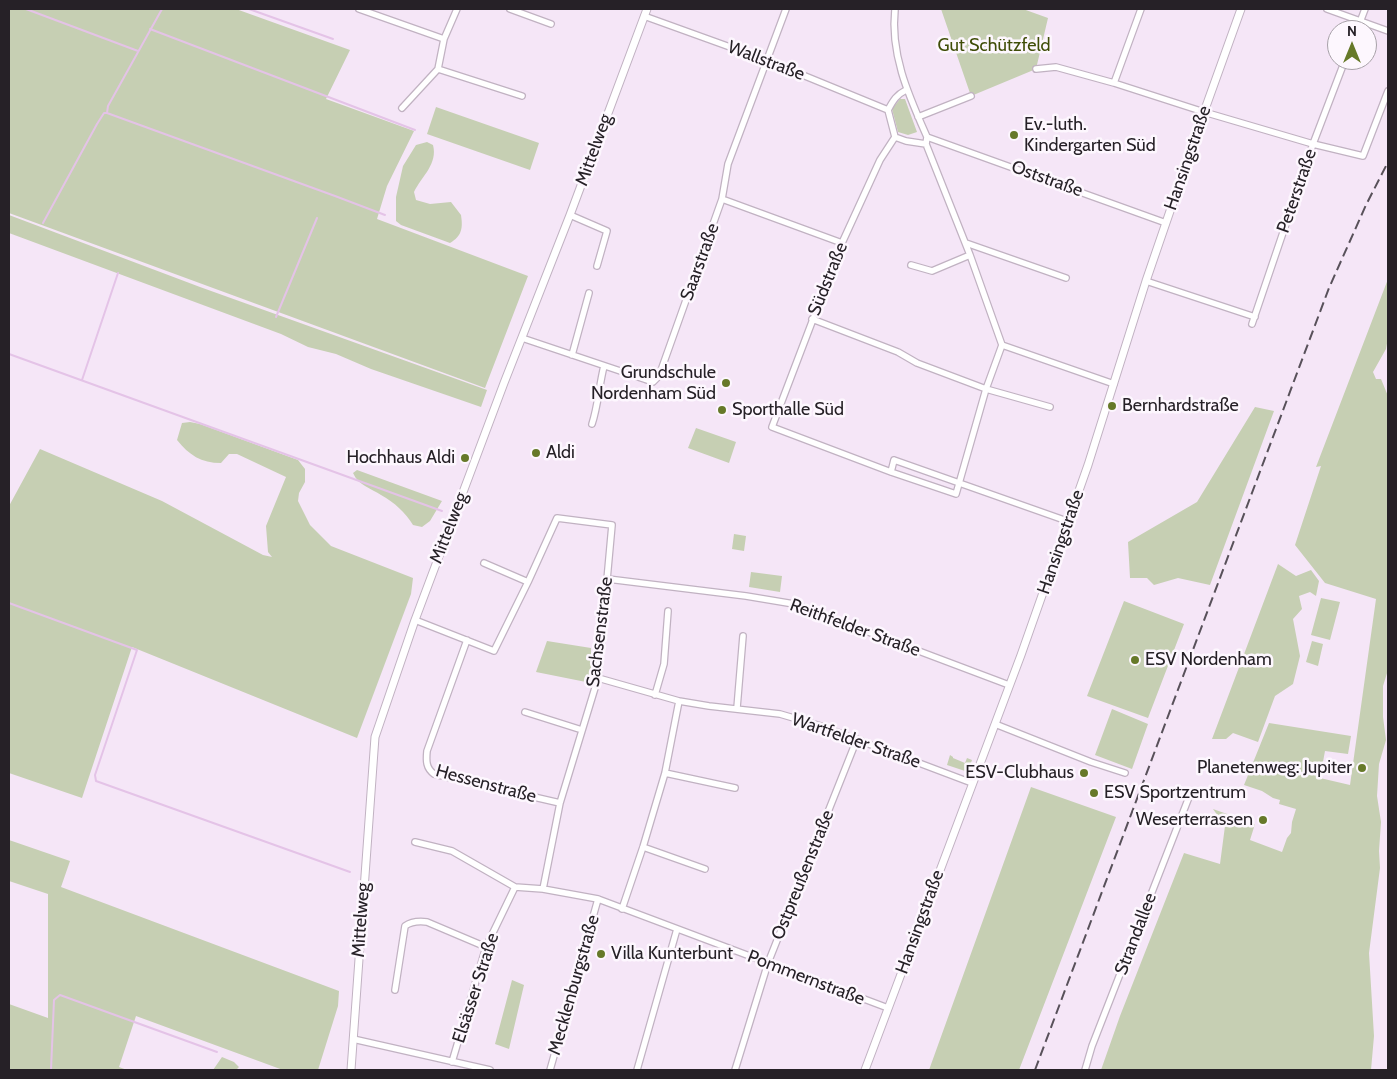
<!DOCTYPE html>
<html>
<head>
<meta charset="utf-8">
<style>
	body { margin:0 }
	#map { position:relative; width:1397px; height:1079px; overflow:hidden; background:#f5e6f7; font-family:Cabin,sans-serif }
	canvas { display:block }
	.frame { position:absolute; inset:0; border:10px solid #262127; pointer-events:none }
	.north { position:absolute; left:1327px; top:20px; width:50px; height:50px; box-sizing:border-box; background:#fdf7fe; border:1px solid #a7a1a8; border-radius:50%; rotate:0deg; font-size:14px; font-weight:700; line-height:20px; text-align:center; color:#262127 }
	.north::after { content:''; display:block; margin:auto; width:18px; height:22px; background:#667929; clip-path:polygon(50% 0,100% 100%,50% 72%,0 100%) }
</style>
</head>
<body>
<div id="map">
<canvas width="1397" height="1079"></canvas>
<div class="frame"></div>
<div class="north">N</div>
</div>
<script>
const context = document.querySelector('canvas').getContext('2d');
context.lineJoin = 'round';
function paint(path, color) {
  context.fillStyle = color;
  context.fill(path, 'evenodd');
}
function stroke(path, color, width, dash) {
  context.strokeStyle = color;
  context.lineWidth = width;
  context.lineCap = dash ? 'butt' : 'round';
  context.setLineDash(dash || []);
  context.stroke(path);
}
function label(font, color, halo, rows, align = 'center') {
  context.font = font + ' Cabin,sans-serif';
  context.lineWidth = 5;
  context.setLineDash([]);
  context.textBaseline = 'middle';
  context.strokeStyle = halo;
  context.fillStyle = color;
  for (const [text, x, y, turn = 0] of rows) {
    context.save();
    context.translate(x, y);
    context.rotate((+turn || 0) * Math.PI / 180);
    context.textAlign = isNaN(turn) ? turn : align;
    if (halo) context.strokeText(text, 0, 0);
    context.fillText(text, 0, 0);
    context.restore();
  }
}
const green = new Path2D(`
	M9,9H236L350,50L326,99L414,131L387,186L377,219L528,276L485,388L9,213Z
	M941,9H1023L1048,18L1036,69L971,96Z
	M900,99H905L917,132L908,135L898,132L892,109Z
	M436,107L539,143L530,170L427,134Z
	M427,142L433,145C438,164 422,176 414,192L416,200L430,204L451,202L461,215C463,228 462,236 450,243L401,225L396,221V197L403,166L416,145Z
	M9,215L200,287L487,390L481,407L371,369L336,354L308,347L281,334L9,233Z
	M1388,279V338L1386,349L1373,372L1376,379H1381L1388,396V670L1383,686V717L1386,740L1379,764L1377,796L1381,822L1379,851L1380,868L1369,953L1374,1036L1371,1070H1101L1120,1016L1184,853L1220,864L1225,826L1213,809L1255,824L1250,840L1282,852L1287,838L1291,833L1292,822L1296,809L1279,804L1280,800L1273,798L1262,791L1244,785L1269,723L1351,736L1348,754L1325,751L1320,778L1350,785L1376,599L1325,583L1295,545L1321,466L1316,467Z
	M1255,407L1274,411L1210,585L1178,578L1154,585L1147,578H1130L1128,542L1197,502Z
	M190,422L200,424L298,460L305,469V482L299,493L298,501L310,525L331,546L413,578L411,594L357,738L132,647L82,798L9,773V506L40,449L162,501L263,555L272,557L268,552L266,526L286,477L237,454H229L221,463C201,463 189,455 177,440L182,423Z
	M696,428L736,442L729,463L688,448Z
	M357,470L442,501L430,521L422,527L413,525C405,512 395,503 381,495C372,489 358,485 353,473Z
	M734,534L746,536L744,551L732,549Z
	M1278,564L1296,576L1311,570L1319,581L1316,596L1310,592L1299,596L1302,609L1293,619L1300,656L1293,684L1275,696L1258,742L1233,733L1226,739H1212Z
	M751,572L782,576L780,592L749,587Z
	M1321,598L1340,602L1330,640L1311,635Z
	M1124,601L1184,624L1148,718L1087,696Z
	M547,641L591,648V683L536,672Z
	M1312,641L1323,644L1318,666L1306,662Z
	M1112,709L1148,724L1132,769L1095,755Z
	M950,755L953,757V758L965,763L967,758L972,760L968,771H965L947,765Z
	M1031,787L1116,817L1019,1070H929Z
	M9,840L70,861L61,887L339,991L338,1006L318,1070H283L136,1016L119,1067L127,1070H9V1004L48,1018V894L9,881Z
	M512,980L524,985L509,1049L495,1044Z
	M222,1057L234,1062L239,1067L236,1070H213Z`);
const stream = new Path2D(`
	M26,9L138,51
	M249,9L333,39
	M150,29L415,130
	M107,113L335,196L385,215
	M43,223L97,124L104,113H107L108,106L162,9
	M276,317L317,218
	M9,354L442,511
	M82,380L118,273
	M9,603L137,650L95,775L96,781L350,872
	M51,1070L54,1000L60,995L217,1052`);
const minor = new Path2D(`
	M359,9L444,39
	M510,9L551,24
	M895,9C890,55 909,96 927,137L926,144L970,255L1002,345L1114,384
	M1327,9L1388,31
	M644,16L766,60L888,110
	M1357,30L1365,9
	M438,69L522,96
	M1036,69L1056,67L1114,83L1204,112L1313,144L1363,156L1388,91
	M1114,83L1141,9
	M906,90C896,95 893,101 888,110L895,137L906,141L926,144
	M402,108L438,69L444,39L457,9
	M918,117L971,96
	M895,137L880,160L842,243L772,427L891,472L956,494L986,389L1002,345
	M927,137L1166,223
	M722,199L842,243
	M570,215L607,231L597,266
	M966,243L1066,278
	M911,265L932,271L970,255
	M1146,281L1255,317
	M812,319L898,352L917,363L986,389L1050,407
	M1252,324L1313,144L1345,60
	M522,338L653,382L659,376L722,199L728,164L786,9
	M572,355L589,293
	M592,424C598,406 599,386 604,366
	M891,472L894,460L1067,521
	M484,563L528,582
	M608,579L746,596L794,604L1009,685
	M415,620L494,651L528,582L557,518L612,525L598,678L560,803L543,889
	M467,640L427,751C426,761 426,768 434,774L560,803
	M598,678L679,701L709,706L780,714L821,726L972,783
	M655,695L664,664L668,611
	M737,708L743,636
	M525,712L582,730
	M995,724L1091,762L1125,773
	M665,773L735,788
	M415,842L452,851L515,887L543,889L598,899L888,1008
	M643,847L705,869
	M622,909L643,847L665,773L679,701
	M395,990L405,926C412,921 419,921 427,922L486,947
	M353,1039L490,1070
	M452,1062L486,947L515,887
	M550,1070L598,899
	M637,1070L677,929
	M735,1070L768,963L857,739
	M1085,1070L1092,1046L1189,797`);
const tertiary = new Path2D(`
	M351,1070L375,737L415,620L504,383L570,215L647,9
	M865,1070L1021,655L1088,465L1146,281L1204,112L1241,9`);
const rail = new Path2D(`
	M1035,1070L1329,288L1366,205L1388,162`);
const markers = [
	[1014,135,5,"#667929"],
	[726,383,5,"#667929"],
	[1112,406,5,"#667929"],
	[722,410,5,"#667929"],
	[536,453,5,"#667929"],
	[465,458,5,"#667929"],
	[1135,660,5,"#667929"],
	[1362,768,5,"#667929"],
	[1084,773,5,"#667929"],
	[1094,793,5,"#667929"],
	[1263,820,5,"#667929"],
	[601,954,5,"#667929"]
];
const parkNames = [
	["Gut Schützfeld",994,46]
];
const streetNames = [
	["Wallstraße",766,61,21],
	["Mittelweg",594,150,-70],
	["Hansingstraße",1188,158,-71],
	["Oststraße",1047,179,20],
	["Peterstraße",1297,191,-71],
	["Saarstraße",700,262,-70],
	["Südstraße",828,279,-68],
	["Mittelweg",449,528,-69],
	["Hansingstraße",1061,542,-71],
	["Reithfelder Straße",855,628,20],
	["Sachsenstraße",600,632,-83],
	["Wartfelder Straße",856,741,19],
	["Hessenstraße",486,784,15],
	["Ostpreußenstraße",803,875,-68],
	["Mittelweg",361,920,-86],
	["Hansingstraße",920,922,-70],
	["Strandallee",1136,934,-69],
	["Pommernstraße",806,978,21],
	["Mecklenburgstraße",574,985,-74],
	["Elsässer Straße",476,988,-72]
];
const poiNames = [
	["Ev.-luth.",1024,125],
	["Kindergarten Süd",1024,146],
	["Grundschule",716,373,"right"],
	["Nordenham Süd",716,394,"right"],
	["Bernhardstraße",1122,406],
	["Sporthalle Süd",732,410],
	["Aldi",546,453],
	["Hochhaus Aldi",455,458,"right"],
	["ESV Nordenham",1145,660],
	["Planetenweg: Jupiter",1352,768,"right"],
	["ESV-Clubhaus",1074,773,"right"],
	["ESV Sportzentrum",1104,793],
	["Weserterrassen",1253,820,"right"],
	["Villa Kunterbunt",611,954]
];
paint(green, '#c6cfb3');
stroke(stream, '#e4c3e7', 2);
stroke(minor, '#c1b2c2', 8);
stroke(tertiary, '#c1b2c2', 9);
stroke(minor, '#fff', 5.5);
stroke(tertiary, '#fff', 7);
stroke(rail, '#58515a', 2, [10, 5]);
for (const [x, y, r, color] of markers) {
  const dot = new Path2D();
  dot.arc(x, y, r, 0, 2 * Math.PI);
  context.fillStyle = color;
  context.fill(dot);
  stroke(dot, '#fdf7fe', 2);
}
label('18px', '#3f4d08', '#fdf7fe', parkNames);
label('18px', '#262127', '#fdf7fe', streetNames);
label('18px', '#262127', '#fdf7fe', poiNames, 'left');
</script>
</body>
</html>
